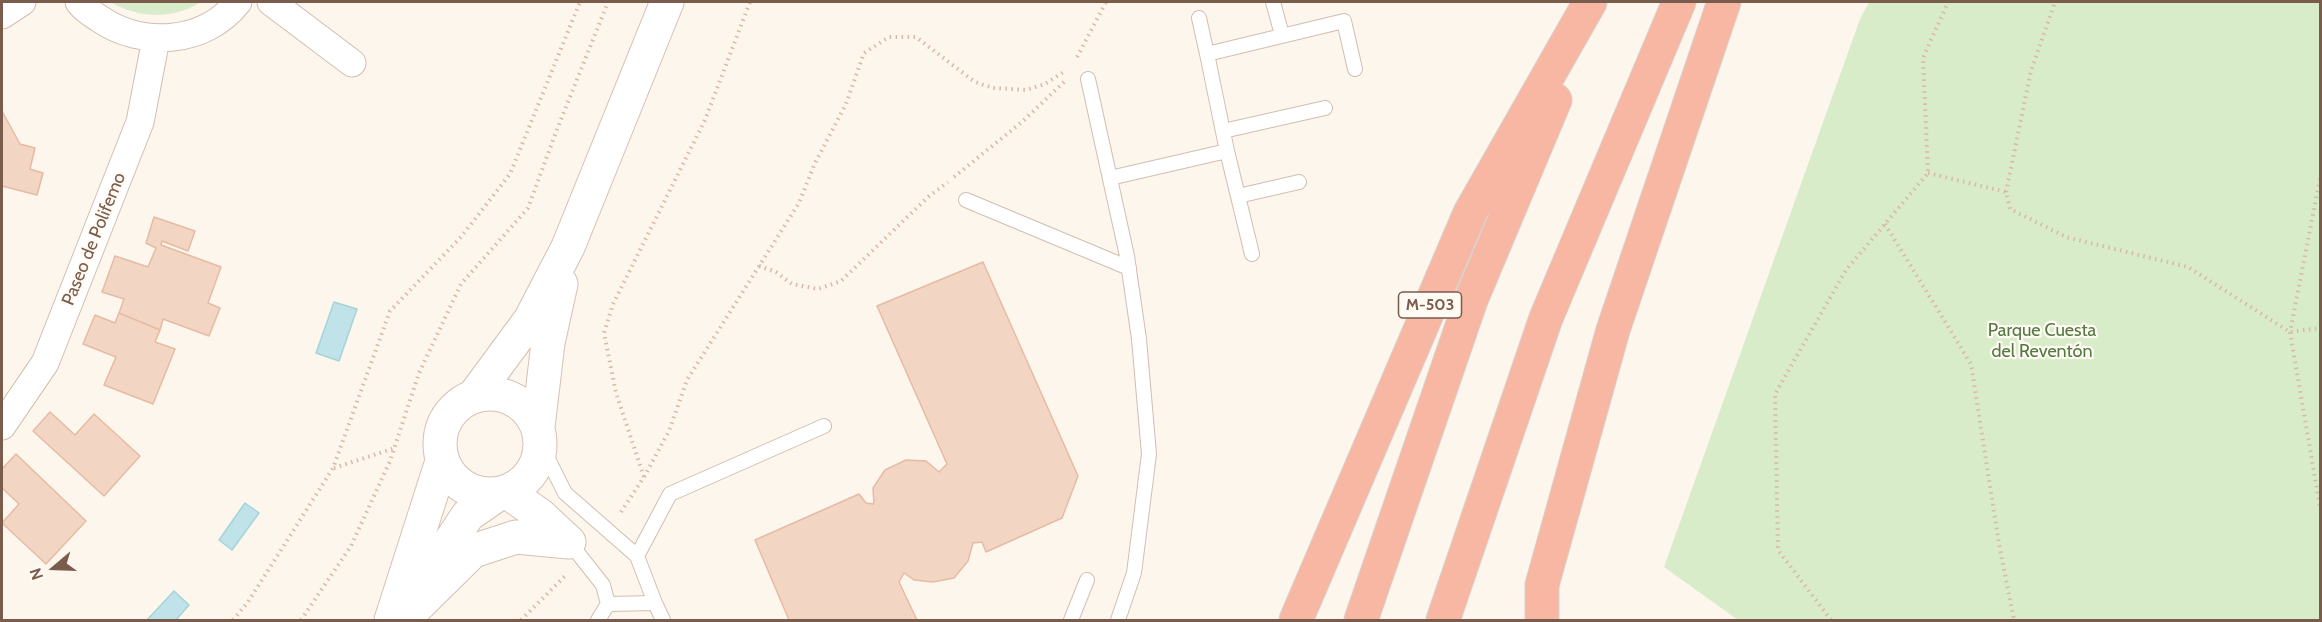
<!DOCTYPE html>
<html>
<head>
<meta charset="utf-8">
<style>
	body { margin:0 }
	#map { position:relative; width:2322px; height:622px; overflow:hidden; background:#fdf6ec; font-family:Cabin,sans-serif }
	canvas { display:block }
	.frame { position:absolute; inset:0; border:3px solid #7a5c4d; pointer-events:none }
	.north { position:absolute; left:24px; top:538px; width:60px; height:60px; -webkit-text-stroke:4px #fffaf3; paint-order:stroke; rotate:251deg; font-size:16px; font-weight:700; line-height:24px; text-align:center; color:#7a5c4d }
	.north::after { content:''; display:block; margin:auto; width:21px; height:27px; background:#7a5c4d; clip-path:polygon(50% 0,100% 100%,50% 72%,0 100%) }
</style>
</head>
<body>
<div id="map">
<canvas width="2322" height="622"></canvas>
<div class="frame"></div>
<div class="north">N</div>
</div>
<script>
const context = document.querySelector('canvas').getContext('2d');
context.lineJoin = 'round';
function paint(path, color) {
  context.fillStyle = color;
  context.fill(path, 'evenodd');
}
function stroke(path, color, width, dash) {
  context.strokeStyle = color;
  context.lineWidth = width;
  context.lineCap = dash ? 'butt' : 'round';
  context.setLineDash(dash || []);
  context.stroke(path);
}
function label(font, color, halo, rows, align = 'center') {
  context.font = font + ' Cabin,sans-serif';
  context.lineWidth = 4.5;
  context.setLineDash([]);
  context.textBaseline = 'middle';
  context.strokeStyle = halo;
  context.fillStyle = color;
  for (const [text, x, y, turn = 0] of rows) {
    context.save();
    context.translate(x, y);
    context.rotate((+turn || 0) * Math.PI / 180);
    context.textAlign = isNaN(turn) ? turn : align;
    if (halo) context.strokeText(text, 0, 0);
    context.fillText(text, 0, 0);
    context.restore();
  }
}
const green = new Path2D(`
	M110,2H201C173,20 138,18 110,2Z
	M1869,2H2320V620H1738L1664,567L1860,19Z`);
const water = new Path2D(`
	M334,302L357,309L339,361L316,353Z
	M245,503L259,513L232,550L219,540Z
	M174,591L189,605L176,620H147Z`);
const building = new Path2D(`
	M2,111L20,144L35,148L30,169L43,173L37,195L2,186Z
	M154,217L195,231L188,251L162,241L161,245L221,267L208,303L220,308L209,336L163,319L160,330L119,313L124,299L102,292L115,256L148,267L156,248L146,243Z
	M983,262L1078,476L1062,518L986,552L982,542L973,543L968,561L954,578L933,582L914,580L904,573L899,582L917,620H789L755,540L859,494L866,503L874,504L873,488L885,470L906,460L926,461L939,472L947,464L877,306Z
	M119,313L160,330L155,342L175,349L153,404L104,385L116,357L83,344L95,315L115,323Z
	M50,412L75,435L94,414L140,456L104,496L33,431Z
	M16,454L86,521L46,564L2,523L19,504L2,488V469Z`);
const path = new Path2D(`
	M1077,57L1106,2
	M1928,173L2006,192L2010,209L2066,237L2188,267L2290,332L2320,328
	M954,177L1023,121L1064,82
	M2320,179L2290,332L2320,507
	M2006,192L2031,71L2055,2
	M1885,224L1971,364L1999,544L2014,620
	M759,266L776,272L792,284L818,289L841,281L928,197L948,182
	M334,468L395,448
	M644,477L669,431L687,380L799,203L815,163L846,104L864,53L889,37H916L975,82L993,88L1026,90L1045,84L1065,71
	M621,512L644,477L616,393L604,333L613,304L705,120L750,2
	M233,620L248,602L333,468L390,311L461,237L510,174L580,2
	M301,620L351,546L390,461L419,373L461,284L528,208L556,132L608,2
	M521,620L565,576
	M1831,620L1778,550L1775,394L1846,270L1928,173L1923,58L1948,2`);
const lane = new Path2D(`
	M1273,2L1282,35
	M1199,18L1207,54
	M1088,79L1127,256L1139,339L1149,454L1134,573L1118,620
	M1223,131L1325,108
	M1227,151L1207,54L1344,21L1355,69
	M1110,178L1227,151L1252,254
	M1238,196L1299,182
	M966,200L1129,268
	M541,445L565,493L637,556L655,603
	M569,542L603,585L608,604L598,620
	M637,556L670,494L824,426
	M608,604L655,603L663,620
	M1071,620L1087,580`);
const street = new Path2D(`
	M79,2C85,10 92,14 100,19C143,48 205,44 238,2
	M271,2L352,63
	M2,15L22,2
	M2,426L45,363L140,122L156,39`);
const secondary = new Path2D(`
	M440 444a50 50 0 1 1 100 0a50 50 0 1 1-100 0Z
	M474,396L530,320L568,247L667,2
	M538,427L548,343L561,284
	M507,492L540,515L569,542
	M425,579L468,515L497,495
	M391,620L442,461
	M403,620L473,551L516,537L569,542`);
const highway = new Path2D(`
	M1296,620L1470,213L1590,2
	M1361,620L1471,300L1555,100
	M1443,620L1546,318L1679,2
	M1542,620V585L1613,330L1724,2`);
const shields = [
	[1430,305,63]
];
const shieldNames = [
	["M-503",1430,305]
];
const streetNames = [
	["Paseo de Polifemo",94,239,-68]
];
const parkNames = [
	["Parque Cuesta",2042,331],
	["del Reventón",2042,352]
];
paint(green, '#d8ecc9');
paint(water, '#bfe3e8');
stroke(water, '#a5d3da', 1.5);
paint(building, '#f3d5c3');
stroke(building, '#e6bba3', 1.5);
stroke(lane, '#d1beb0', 16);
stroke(street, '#d1beb0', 29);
stroke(secondary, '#d6c0b0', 35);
stroke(highway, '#dad1cd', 35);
stroke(path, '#d9b8a5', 4, [1.5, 4.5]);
stroke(lane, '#fff', 14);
stroke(street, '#fff', 27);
stroke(secondary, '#fff', 33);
stroke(highway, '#f7b7a3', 33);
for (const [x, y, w] of shields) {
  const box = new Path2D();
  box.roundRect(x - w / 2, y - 13, w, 26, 4.5);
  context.fillStyle = '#fffaf3';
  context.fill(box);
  stroke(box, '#7a5c4d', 1.5);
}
label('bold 16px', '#7a5c4d', null, shieldNames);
label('18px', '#7a5c4d', '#fffaf3', streetNames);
label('18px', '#537a41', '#fffaf3', parkNames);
</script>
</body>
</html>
